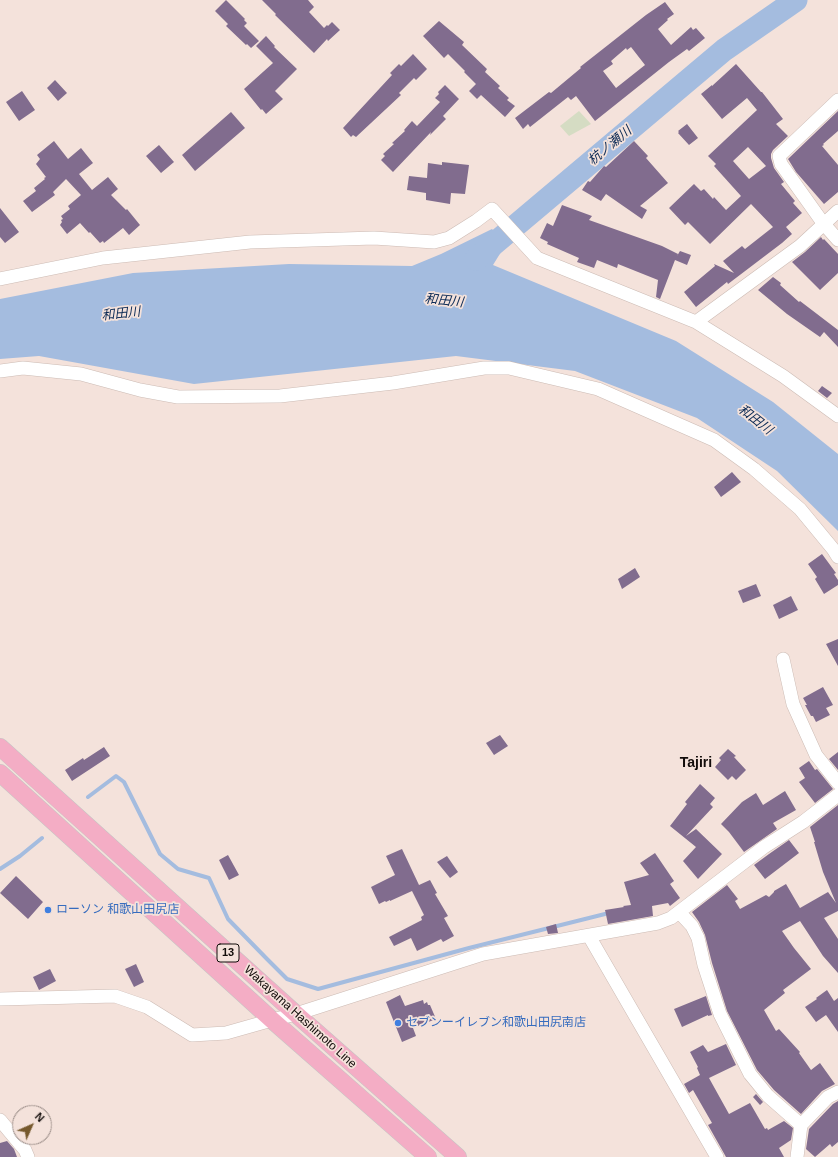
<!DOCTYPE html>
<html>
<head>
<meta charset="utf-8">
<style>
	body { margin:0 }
	#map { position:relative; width:838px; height:1157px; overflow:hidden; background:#f4e2db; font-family:Arial,sans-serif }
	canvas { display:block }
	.north { position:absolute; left:12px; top:1105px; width:40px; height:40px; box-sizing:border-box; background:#f4e2db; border:1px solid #9a8c87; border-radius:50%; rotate:45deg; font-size:11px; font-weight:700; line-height:16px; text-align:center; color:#120c0a }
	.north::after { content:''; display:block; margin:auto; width:14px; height:18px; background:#76592d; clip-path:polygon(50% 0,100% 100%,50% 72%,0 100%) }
</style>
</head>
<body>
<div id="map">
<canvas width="838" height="1157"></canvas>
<div class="north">N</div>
</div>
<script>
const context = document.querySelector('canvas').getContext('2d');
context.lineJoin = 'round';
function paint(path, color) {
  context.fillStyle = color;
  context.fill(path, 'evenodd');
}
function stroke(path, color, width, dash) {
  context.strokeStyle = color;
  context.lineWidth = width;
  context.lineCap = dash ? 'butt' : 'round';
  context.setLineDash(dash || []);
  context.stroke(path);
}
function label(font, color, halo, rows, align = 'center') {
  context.font = font + ' Arial,"Noto Sans JP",sans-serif';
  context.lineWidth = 3.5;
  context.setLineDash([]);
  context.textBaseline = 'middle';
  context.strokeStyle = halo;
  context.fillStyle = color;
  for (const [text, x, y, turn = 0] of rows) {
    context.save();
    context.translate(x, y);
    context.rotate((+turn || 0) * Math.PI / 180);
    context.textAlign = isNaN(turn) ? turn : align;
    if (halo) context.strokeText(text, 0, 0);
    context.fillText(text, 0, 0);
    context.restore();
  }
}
const green = new Path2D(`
	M579,111L591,124L569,136L560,126Z`);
const water = new Path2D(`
	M492,229L506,244L493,265L676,341L773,402L838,454V531L777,471L697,418L575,371L456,356L194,384L39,356L0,359V299L133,273L289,264L412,266L441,254Z`);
const stream = new Path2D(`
	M88,797L116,776L124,782L160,854L178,869L209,878L228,919L267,959L287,979L318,989L469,948L605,914
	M0,869L20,856L42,838`);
const river = new Path2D(`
	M476,259L724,50L796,0`);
const building = new Path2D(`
	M226,0L245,19L244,20L247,23L244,26L259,41L251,48L247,44L246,45L226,26L228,24L215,11Z
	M262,0H308L314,7L309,12L324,28L327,25L328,26L332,22L340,30L328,41L327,39L314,53L275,15L276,14Z
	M665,2L674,14L667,19L668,20L658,29L671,45L691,27L693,30L696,28L705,38L689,51L687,49L669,62L595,121L576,96L571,100L568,97L530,127L528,124L523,129L515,118L549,92L551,93L581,68L580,67L608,45L646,15ZM631,47L645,65L616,88L603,71L613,64L611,61L626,48L627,50Z
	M439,21L464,42L462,45L487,69L485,72L500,86L498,88L509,98L507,100L515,106L505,117L481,95L477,99L469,91L476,84L464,72L465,71L448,54L444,58L423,36Z
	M266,36L275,46L274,47L297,69L275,91L283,99L266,114L262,109L261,110L244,89L273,63L256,46Z
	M413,54L427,69L416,80L414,78L399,93L401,95L356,137L353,135L351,137L343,128L392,75L390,73L399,64L401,66Z
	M736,64L761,92H762L783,119L776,124L788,136L773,150L771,154V158L774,168L784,182L781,184L795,201L793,203L802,213L786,227L792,234L782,243L728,284L727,282L696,307L684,292L715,266L714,264L734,273L723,261L742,246L745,249L773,227L751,204L710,244L688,222L685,225L669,208L694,184L701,191L704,189L713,199L714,197L726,210L741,196L714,166L716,164L708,156L757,110L747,98L722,119L701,94L712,85V86ZM748,147L766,166L749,179L733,161Z
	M55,80L67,93L58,101L47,88Z
	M445,85L459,99L443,116L446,119L430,135L431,132L393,172L381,160L385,156L383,154L394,144L392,143L405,131L404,130L412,121L417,126L440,102L435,98L439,94L438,92Z
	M22,91L35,110L19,121L6,102Z
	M838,111V131L823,144L824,145L822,146L838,165V192L824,204L796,172L788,159Z
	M231,112L245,128L195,171L182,155Z
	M687,124L698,138L689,145L678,133L679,132L678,131Z
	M54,141L68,159L81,148L93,163L79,174L92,190L108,177L118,189L111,195L126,210L127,209L140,225L129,235L123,228L104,243L103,241L100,243L90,232L89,233L80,223L67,234L60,225L62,222L61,220L63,219L61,216L70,209L68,206L81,195L66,179L53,192L55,195L32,212L23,201L36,191L34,188L45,179L44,178L46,177L36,164L40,159L37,155Z
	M634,141L648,156L646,158L668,183L640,206L647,210L642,219L606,194L601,201L582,190L588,181L590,182L604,166L606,167Z
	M159,145L174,162L161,173L146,156Z
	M442,162L469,165L465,194L451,193L450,204L426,200V193L407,190L409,176L427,178L428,163L442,165Z
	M562,205L592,216L589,220L662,246L678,254L677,256L680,251L691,255L687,265L675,260L660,299L656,297L658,280L618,264L617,268L597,260L594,268L577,262L579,258L547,244L548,242L540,238L547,223L553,226Z
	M0,208L19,232L5,243L0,237Z
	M821,237L823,240L824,239L838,254V273L820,290L792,262L805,252Z
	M773,277L781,283L780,285L799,302L800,301L838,330V347L824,332L820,337L787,314L758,290Z
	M822,386L832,393L827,398L818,391Z
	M732,472L741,482L721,497L714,487Z
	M822,554L836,573L834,574L838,580V585L824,594L815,579L817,577L808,564Z
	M635,568L640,577L622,589L618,579Z
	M756,584L761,596L743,603L738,591Z
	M791,596L798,610L779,619L773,605Z
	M838,639V666L826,644Z
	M823,687L833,705L826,708L830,715L816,722L813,716H811L805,705H807L803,698Z
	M500,735L508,746L494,755L486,743Z
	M104,747L110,756L72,781L65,770L83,758L84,760Z
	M728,749L736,756L734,757L746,770L736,780L732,776L728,780L715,767L721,760L719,758Z
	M838,752V770L829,759Z
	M809,761L815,770L817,769L833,789L815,803L799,782L805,778L799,768Z
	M700,784L715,798L710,804L713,807L686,836L696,829L722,854L698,879L683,861L696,847L670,826L687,804L685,802Z
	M785,791L796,810L773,823L777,829L744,852L729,832L721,824L742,802L756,793L763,805Z
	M838,805V911L824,918L838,939V973L823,956L800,921L782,931L794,948L811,969L783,990L785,993L764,1010L776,1031L779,1029L800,1052L799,1053L811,1070L820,1063L835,1084L822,1091L801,1114L774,1090L757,1070L727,1011L712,963L705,935L699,922L692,912L727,885L738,899L735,901L740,909L766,895L769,897L774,892V891L786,884L800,908L828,892L836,903L823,872L814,842H815L810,827Z
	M789,840L799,853L765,879L754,865L769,854Z
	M402,849L419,885L430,880L437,893L435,894L448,916L444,918L454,936L443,942L441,939L417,951L411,938L394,946L389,937L422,920L421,917L424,915L412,891L390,901V900L386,902L385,901L379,904L371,887L395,875L386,856Z
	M655,853L674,881L670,884L680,898L670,906L668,903L652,906L653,916L608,924L605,910L624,907L623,906L631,905L624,882L649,875L640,863Z
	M228,855L239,875L229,880L219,860Z
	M447,856L458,872L450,878L437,862Z
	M16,876L43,902L28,919L0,893Z
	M556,924L558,933L548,934L546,927Z
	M136,964L144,982L134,987L125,969Z
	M50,969L56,981L39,990L33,977Z
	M827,990L834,1001L838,998V1032L826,1015L816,1022L805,1007L817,999L816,998Z
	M400,995L405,1006L423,1000L424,1004L427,1002L428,1005H430L436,1019L413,1028L416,1036L402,1042L386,1002Z
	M706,996L712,1015L708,1016V1015L682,1027L674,1009Z
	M726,1044L736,1065L709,1078L729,1114L750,1103L765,1129L767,1128L768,1130L784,1121L793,1128L791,1140L779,1148L784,1157H726L708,1125L712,1123L693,1090L689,1093L684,1084L700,1075L697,1068L698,1067L690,1052L703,1045L708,1052Z
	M756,1094L763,1102L760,1105L753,1097Z
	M838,1101V1142L832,1147L830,1144L815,1157L806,1149L809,1129L833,1104Z
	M7,1141L14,1149L17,1157H0V1143Z`);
const minor = new Path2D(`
	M838,100L779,156L781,164L823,223L838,240
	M0,279L103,258L250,242L374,238L434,242L449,238L476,221L492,209L537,258L696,322L783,376L838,416
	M696,322L800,246L838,211
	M0,371L23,368L81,374L140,390L178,397L280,396L393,383L484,368H509L598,389L714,440L754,469L800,509L833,549L838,557
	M783,659L793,704L816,755L838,783
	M679,912L692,926L698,938L704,965L720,1014L750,1074L768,1096L801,1125
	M589,936L717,1157
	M0,999L115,996L147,1007L192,1035L226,1033L272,1020L296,1014L483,954L658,923L671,918L764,847L803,822L838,795
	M0,1120L25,1150L28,1157
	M797,1157L801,1125L828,1097L838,1092`);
const major = new Path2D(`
	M0,747L296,1014L458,1157
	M0,773L272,1020L428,1157`);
const markers = [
	[48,910,4,"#3f7fe0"],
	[398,1023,4,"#3f7fe0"]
];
const shields = [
	[228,953,22]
];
const shieldNames = [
	["13",228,953]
];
const shopNames = [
	["ローソン 和歌山田尻店",56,910],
	["セブンーイレブン和歌山田尻南店",406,1023]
];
const streetNames = [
	["Wakayama Hashimoto Line",300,1017,42]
];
const waterNames = [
	["杭ノ瀬川",610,146,-40],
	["和田川",444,301,6],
	["和田川",121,314,-6],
	["和田川",755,420,38]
];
const quarterNames = [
	["Tajiri",696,763]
];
paint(green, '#d5dcc3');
paint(water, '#a4bcdf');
stroke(stream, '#a4bcdf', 4);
stroke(river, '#a4bcdf', 23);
paint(building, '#816c8e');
stroke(minor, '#ccbbb4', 14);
stroke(major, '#c6c5c4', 18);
stroke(minor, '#fff', 13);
stroke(major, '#f4adc5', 17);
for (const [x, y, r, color] of markers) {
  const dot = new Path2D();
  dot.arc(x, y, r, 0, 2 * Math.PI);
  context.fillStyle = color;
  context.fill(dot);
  stroke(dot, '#f4e2db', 1.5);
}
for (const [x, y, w] of shields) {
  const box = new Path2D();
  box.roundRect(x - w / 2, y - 9, w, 18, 3);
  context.fillStyle = '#f4e2db';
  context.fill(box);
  stroke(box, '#120c0a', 1);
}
label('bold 11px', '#120c0a', null, shieldNames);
label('12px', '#366cbe', '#f4e2db', shopNames, 'left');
label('12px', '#120c0a', '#f4e2db', streetNames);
label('italic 13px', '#0a2954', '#f4e2db', waterNames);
label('bold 14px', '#120c0a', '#f4e2db', quarterNames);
</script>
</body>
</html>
